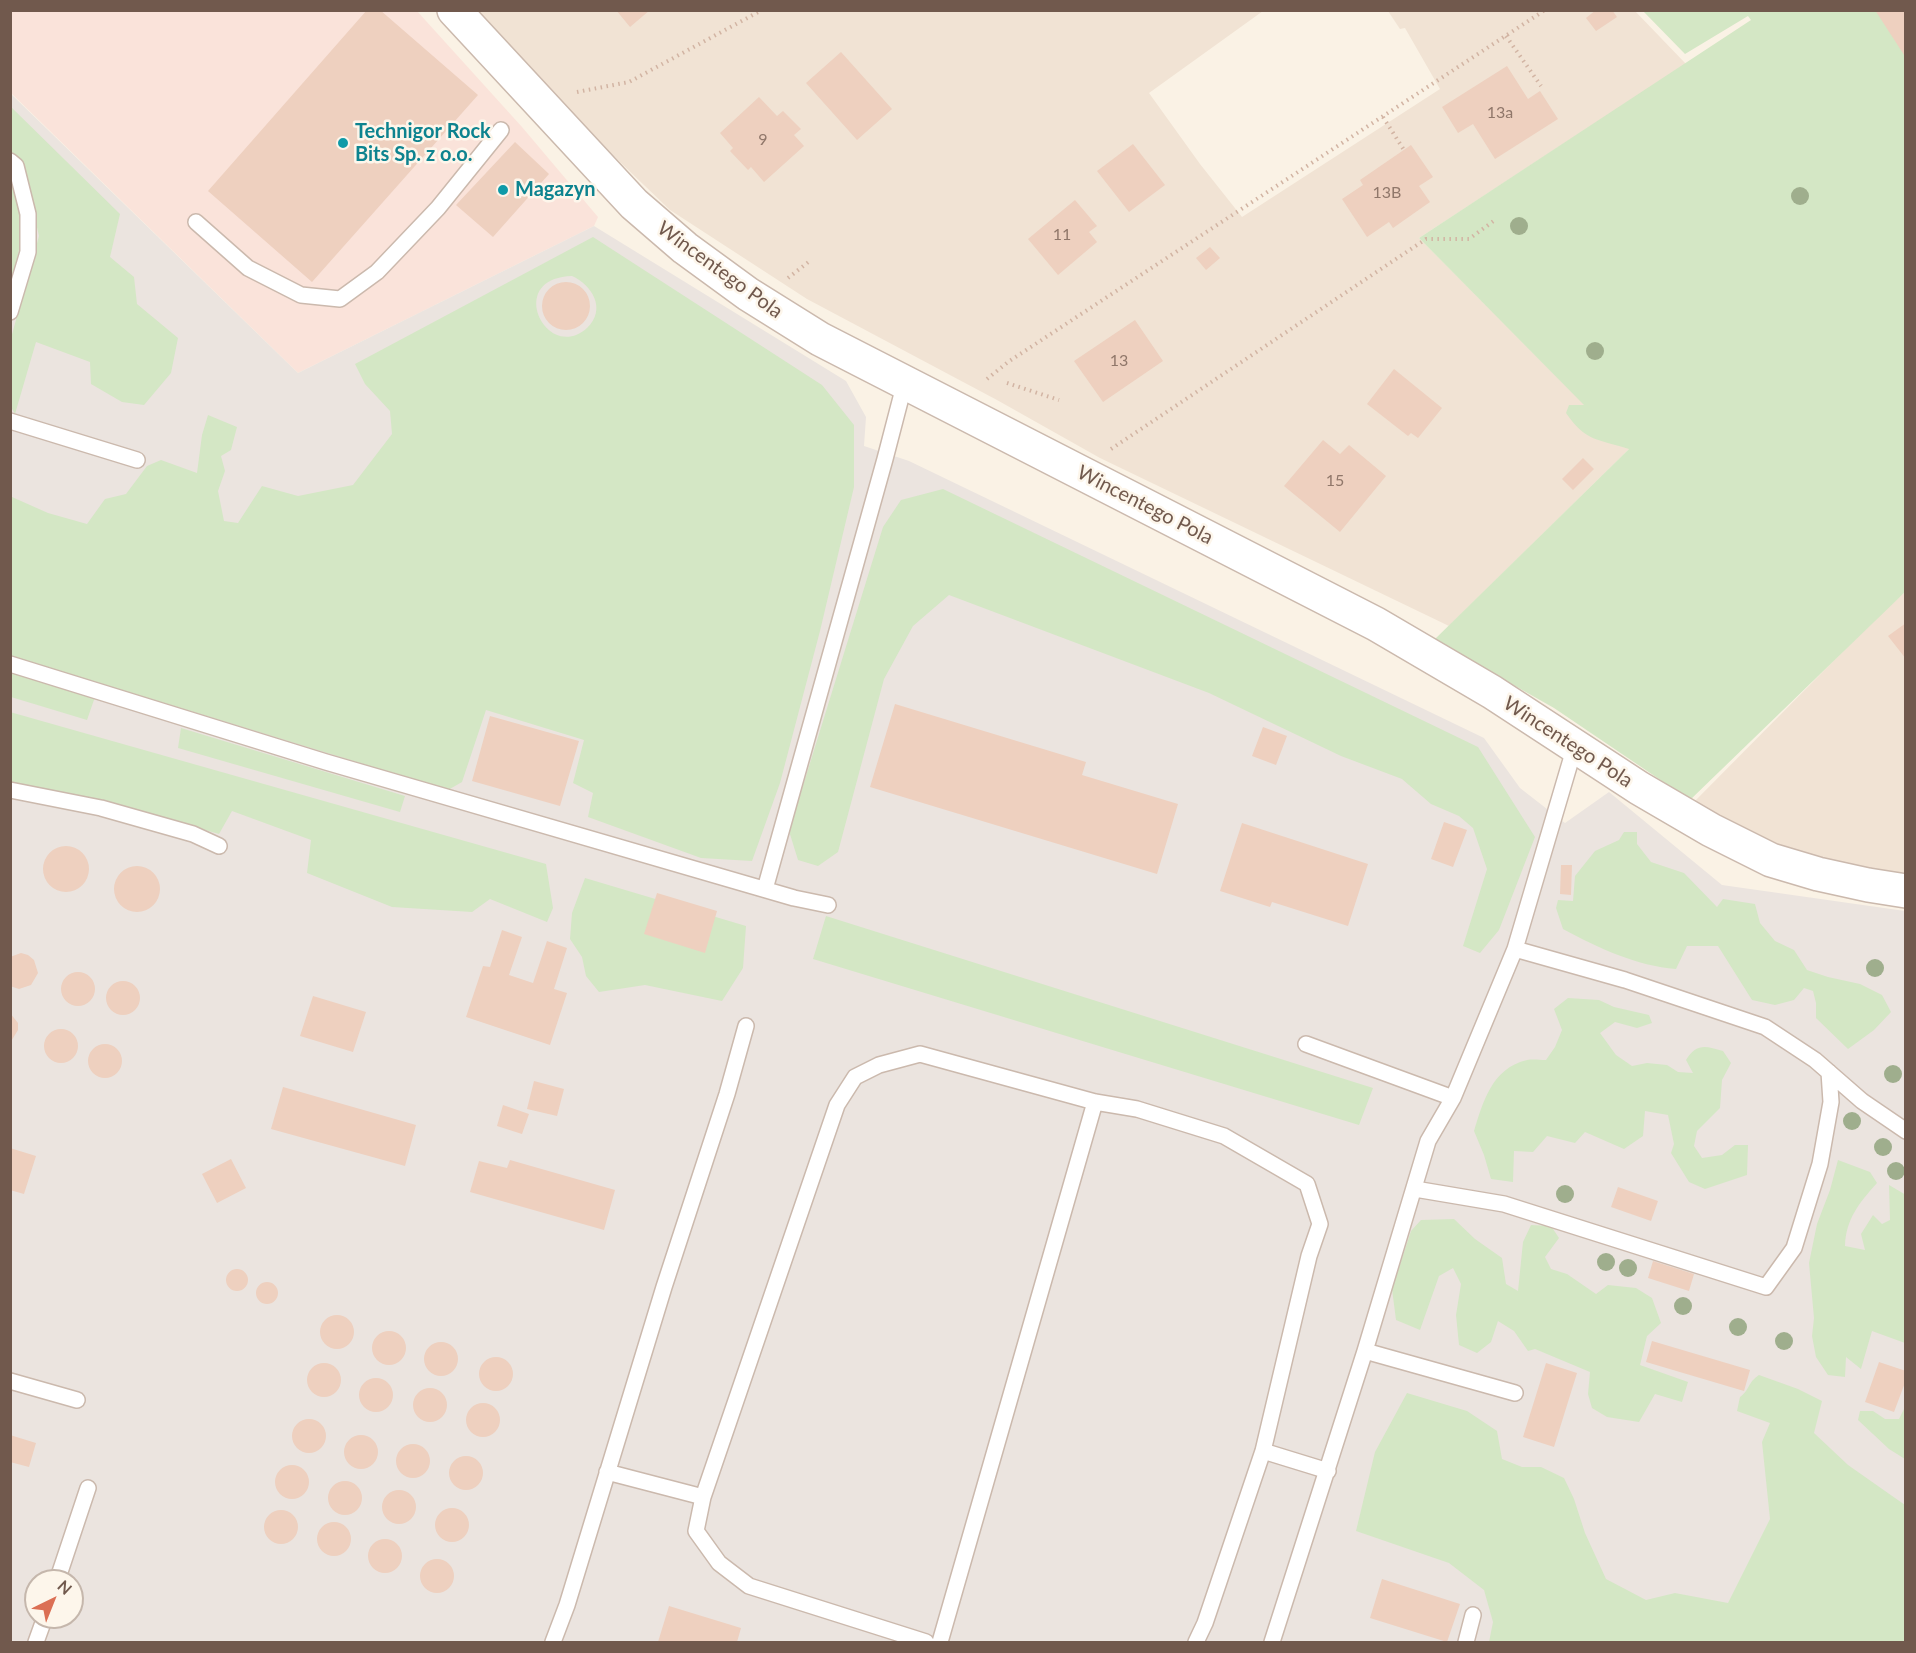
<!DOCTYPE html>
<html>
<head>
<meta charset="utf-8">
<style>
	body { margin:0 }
	#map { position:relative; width:1916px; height:1653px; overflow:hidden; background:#faf2e5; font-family:Lato,sans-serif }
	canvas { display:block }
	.frame { position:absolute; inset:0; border:12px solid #71594d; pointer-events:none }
	.north { position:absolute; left:24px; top:1569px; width:60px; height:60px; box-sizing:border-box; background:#fdf6eb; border:2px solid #c5b7ac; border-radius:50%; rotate:43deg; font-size:16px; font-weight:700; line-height:24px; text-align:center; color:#71594d }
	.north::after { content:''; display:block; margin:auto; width:21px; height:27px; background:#db6f54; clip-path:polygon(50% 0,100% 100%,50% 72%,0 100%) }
</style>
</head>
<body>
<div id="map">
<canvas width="1916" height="1653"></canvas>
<div class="frame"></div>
<div class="north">N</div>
</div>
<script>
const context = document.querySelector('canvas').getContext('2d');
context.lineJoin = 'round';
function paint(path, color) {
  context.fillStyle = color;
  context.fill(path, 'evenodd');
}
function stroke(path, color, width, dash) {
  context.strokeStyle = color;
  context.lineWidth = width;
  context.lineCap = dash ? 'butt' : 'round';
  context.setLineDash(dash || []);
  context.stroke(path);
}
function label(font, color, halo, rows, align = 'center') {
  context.font = font + ' Lato,sans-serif';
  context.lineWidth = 5;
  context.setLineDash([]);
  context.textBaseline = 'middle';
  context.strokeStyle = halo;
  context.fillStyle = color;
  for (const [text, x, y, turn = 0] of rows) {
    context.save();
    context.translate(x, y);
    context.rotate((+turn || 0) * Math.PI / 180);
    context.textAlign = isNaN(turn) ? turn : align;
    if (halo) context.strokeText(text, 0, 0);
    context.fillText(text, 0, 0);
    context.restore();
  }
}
const residential = new Path2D(`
	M479,11H1263L1149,93L1200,164L1242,217L1440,89L1405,28L1400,29L1388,11H1635L1686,64L1419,238L1629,449L1449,626L1100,458L997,400L807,299L670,210L572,116Z
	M1905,592V876L1804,856L1735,827L1693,803L1880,614Z`);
const commercial = new Path2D(`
	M10,11H417L522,127L598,217L594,226L298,373L11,93Z`);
const industrial = new Path2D(`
	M10,93L298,373L594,226L846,381L866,417L864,446L909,461L1484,738L1520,788L1565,823L1609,792L1722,885L1905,911V1642H11ZM36,1581H72V1617H36Z`);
const green = new Path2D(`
	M1643,11H1905V592L1690,800L1554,708L1434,640L1629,449C1598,439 1586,442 1566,413L1569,405H1584L1419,238L1751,20L1748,16L1685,54Z
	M10,106L120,214L110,257L134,277L137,304L178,338L171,373L144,405L122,402L91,384L90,362L36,342L15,414L11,407V338L39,236L23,166L11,151Z
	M10,171L21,217L19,250L11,283Z
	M593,237L822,385L854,425V487L820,631L780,783L752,861L701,858L588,817L593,793L573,783L584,740L486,710L462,782L448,790L11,656L10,499L12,497L48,513L87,524L105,499L126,494L147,466L161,460L197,473L202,435L208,415L237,427L231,450L221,456L225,471L218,491L224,521L238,523L262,486L298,496L353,485L392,434L390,411L365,384L355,364ZM572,276C592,285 607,309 587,328C547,364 504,278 572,276Z
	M943,489L1478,747L1535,837L1499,930L1480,953L1463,946L1487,869L1473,828L1459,816L1431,804L1402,779L1341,756L1209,693L949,595L913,626L884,679L838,852L818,866L798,860L789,831L883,527L901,500Z
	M10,671L95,697L87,720L11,697Z
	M10,712L546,864L553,908L547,922L490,899L472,912L392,907L307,873L311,840L232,811L219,834L99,800L11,783Z
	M181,728L405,796L400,812L178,748Z
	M1624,832H1637V844L1651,862L1684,873L1717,907L1723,899L1755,904L1760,923L1775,941L1794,950L1807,970L1828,977L1860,984L1882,995L1891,1012L1874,1030L1848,1049L1816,1018V1003L1813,991L1804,988L1794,1000L1775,1005L1752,1000L1718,946H1687L1676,969C1637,966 1598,948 1563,929L1556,908L1558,900L1573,901L1575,876L1595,851L1619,840Z
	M585,878L746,926L743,968L722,1001L645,985L599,992L586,976L582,957L570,939L572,913Z
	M826,916L1373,1088L1359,1125L813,959Z
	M1568,998L1599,1000L1614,1007L1649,1015L1652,1023L1637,1028L1615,1022L1600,1033L1616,1055L1632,1066L1647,1063L1667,1065L1678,1072L1693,1073L1686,1060C1697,1043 1705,1046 1723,1051L1731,1063L1722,1080L1720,1108L1697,1131L1694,1146L1702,1158L1722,1155L1735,1145H1748L1747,1175L1705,1189L1689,1182L1671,1153L1674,1144L1668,1115L1645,1111L1643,1136L1624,1149L1585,1132L1575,1143L1547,1136L1533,1152L1514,1151L1513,1182L1491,1179L1484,1155L1474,1131C1483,1102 1492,1068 1527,1060C1533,1059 1540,1060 1546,1060L1555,1047L1562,1030L1554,1009Z
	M1838,1160L1870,1172L1877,1183C1859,1203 1846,1219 1845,1246L1865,1250L1861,1234L1873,1215L1882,1224L1890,1220L1889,1185L1906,1195L1905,1343L1872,1331L1861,1369L1846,1357L1845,1377L1828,1375L1816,1357L1812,1336L1814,1318L1809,1263L1817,1224L1830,1190Z
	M1454,1219L1475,1239L1502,1258L1506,1284L1518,1291L1523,1242L1531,1225L1551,1226L1559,1238L1545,1257L1551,1269L1567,1274L1596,1294L1608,1285L1636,1288L1652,1298L1661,1323L1647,1336L1640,1365L1688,1382L1682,1402L1655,1394L1639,1422L1607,1417L1592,1408L1588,1394L1590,1372L1535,1349L1528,1351L1514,1331L1498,1321L1491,1342L1477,1353L1459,1345L1456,1315L1461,1284L1453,1268L1439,1276L1420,1330L1396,1320L1392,1289L1411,1231L1421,1220Z
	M1759,1375L1798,1389L1822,1401L1814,1433L1848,1465L1905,1505V1642H1489L1493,1622L1484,1590L1449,1563L1356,1531L1375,1452L1407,1393L1467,1411L1497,1431L1502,1459L1522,1467H1541L1564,1478L1574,1499L1585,1533L1606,1579L1646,1600L1675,1593L1728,1603L1770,1519L1762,1442L1770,1423L1737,1411L1740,1397C1750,1390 1747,1383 1759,1375Z
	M1905,1407V1459L1889,1449L1858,1420L1860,1411H1873L1885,1419H1899Z`);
const building = new Path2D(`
	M367,10H380L478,95L312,282L208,191Z
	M616,10H650L630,27Z
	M1596,10H1612L1617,17L1596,31L1586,18Z
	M1875,10H1906V58Z
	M841,52L892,109L857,140L806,83Z
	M1507,66L1528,99L1540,91L1558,119L1495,159L1473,124L1458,133L1442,107Z
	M759,97L777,116L783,111L801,129L794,135L804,146L764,182L751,167L748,170L730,151L733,148L720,133Z
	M515,142L549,174L493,237L456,205Z
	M1133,144L1165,185L1129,212L1097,171Z
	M1411,145L1433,177L1419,186L1430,202L1393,228L1389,222L1367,237L1342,199L1363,185L1360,180Z
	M1075,200L1097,226L1089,232L1097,242L1058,275L1028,239Z
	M1210,247L1220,258L1206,270L1196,258Z
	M542 306a24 24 0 1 1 48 0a24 24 0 1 1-48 0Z
	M1135,320L1163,361L1103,402L1074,361Z
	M1394,369L1442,408L1418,438L1411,433L1408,436L1367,404Z
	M1323,440L1340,454L1349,445L1386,476L1340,532L1284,486Z
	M1583,458L1594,469L1573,490L1562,479Z
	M1906,623V659L1888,636Z
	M895,704L1086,762L1082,775L1178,804L1157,874L870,787Z
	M490,716L579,741L560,806L472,781Z
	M1263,727L1287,736L1276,765L1252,756Z
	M1444,822L1467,830L1453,867L1431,859Z
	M1242,823L1368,864L1348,926L1272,902L1270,907L1220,891Z
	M43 869a23 23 0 1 1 46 0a23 23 0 1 1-46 0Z
	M1561,865H1572L1571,895L1560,894Z
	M114 889a23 23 0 1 1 46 0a23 23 0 1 1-46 0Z
	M657,893L717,911L705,953L644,934Z
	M502,930L522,937L509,975L533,983L547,941L567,948L554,989L567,993L550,1045L466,1017L483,966L490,967Z
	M21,953L28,955L34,960L38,973L31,985L19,989L10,986V957Z
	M61 989a17 17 0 1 1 34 0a17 17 0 1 1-34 0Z
	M106 998a17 17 0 1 1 34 0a17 17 0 1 1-34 0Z
	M313,996L366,1012L353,1052L300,1036Z
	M10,1013L18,1023V1030L10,1043Z
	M44 1046a17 17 0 1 1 34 0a17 17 0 1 1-34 0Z
	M88 1061a17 17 0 1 1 34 0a17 17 0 1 1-34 0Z
	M534,1081L564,1089L557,1116L527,1109Z
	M283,1087L416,1125L405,1166L271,1129Z
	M503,1105L529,1114L522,1134L497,1126Z
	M10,1148L36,1156L24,1194L10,1190Z
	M231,1159L246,1188L217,1203L202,1174Z
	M510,1160L615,1190L604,1230L470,1192L479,1161L507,1168Z
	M1618,1187L1658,1201L1651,1221L1611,1207Z
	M1653,1261L1694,1274L1689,1291L1648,1278Z
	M226 1280a11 11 0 1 1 22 0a11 11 0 1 1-22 0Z
	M256 1293a11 11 0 1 1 22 0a11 11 0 1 1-22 0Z
	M320 1332a17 17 0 1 1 34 0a17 17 0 1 1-34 0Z
	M372 1348a17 17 0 1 1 34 0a17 17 0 1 1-34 0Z
	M1652,1341L1750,1370L1744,1391L1646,1362Z
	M424 1359a17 17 0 1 1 34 0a17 17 0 1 1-34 0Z
	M479 1374a17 17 0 1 1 34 0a17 17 0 1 1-34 0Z
	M1879,1362L1906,1371V1380L1894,1412L1865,1402Z
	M307 1380a17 17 0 1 1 34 0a17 17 0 1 1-34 0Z
	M1546,1363L1577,1373L1554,1447L1523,1437Z
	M359 1395a17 17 0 1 1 34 0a17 17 0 1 1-34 0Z
	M413 1405a17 17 0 1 1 34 0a17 17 0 1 1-34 0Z
	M466 1420a17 17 0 1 1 34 0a17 17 0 1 1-34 0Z
	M292 1436a17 17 0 1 1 34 0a17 17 0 1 1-34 0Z
	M344 1452a17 17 0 1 1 34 0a17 17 0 1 1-34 0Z
	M10,1435L36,1443L29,1467L10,1462Z
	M396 1461a17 17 0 1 1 34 0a17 17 0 1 1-34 0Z
	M449 1473a17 17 0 1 1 34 0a17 17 0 1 1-34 0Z
	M275 1482a17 17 0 1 1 34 0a17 17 0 1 1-34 0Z
	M328 1498a17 17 0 1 1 34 0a17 17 0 1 1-34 0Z
	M382 1507a17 17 0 1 1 34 0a17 17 0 1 1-34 0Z
	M435 1525a17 17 0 1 1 34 0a17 17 0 1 1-34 0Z
	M264 1527a17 17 0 1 1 34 0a17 17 0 1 1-34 0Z
	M317 1539a17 17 0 1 1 34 0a17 17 0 1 1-34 0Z
	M368 1556a17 17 0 1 1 34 0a17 17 0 1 1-34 0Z
	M420 1576a17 17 0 1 1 34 0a17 17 0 1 1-34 0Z
	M1382,1579L1460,1604L1447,1642L1370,1618Z
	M669,1606L741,1628L737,1642H658Z`);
const path = new Path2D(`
	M1506,36L1541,86
	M577,92L629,82L762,10
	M1383,117L1404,150
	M788,278L811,260
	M987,379L1008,362L1545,10
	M1007,383L1059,400
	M1111,449L1426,239H1469L1495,220`);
const service = new Path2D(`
	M10,161L16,166L28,214V252L10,312
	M196,222L248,268L301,295L340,299L377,272L438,208L501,130
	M10,421L137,460
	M10,664L326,762L794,898L828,905
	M10,790L101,808L193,834L219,846
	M765,889L885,459L905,382
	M1515,949L1625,980L1765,1027L1815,1060L1862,1101L1906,1131
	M1306,1044L1453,1098
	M1415,1189L1504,1204L1766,1287L1794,1248L1820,1164L1831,1102L1829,1072
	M1365,1351L1515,1393
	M10,1381L77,1400
	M1263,1451L1328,1471
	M607,1472L703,1497
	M57,1581L88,1488
	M36,1642L45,1617
	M553,1642L567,1605L664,1287L727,1094L746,1026
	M926,1642L749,1586L719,1563L696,1531L703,1497L837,1105L855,1077L879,1065L920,1054L1095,1102L1137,1109L1224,1136L1307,1184L1320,1224L1309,1256L1263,1451L1205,1623L1196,1642
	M940,1642L1095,1102
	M1272,1642L1365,1351L1428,1141L1453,1098L1515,949L1575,746
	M1466,1642L1473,1615`);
const tertiary = new Path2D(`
	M454,10L634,204L685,248L748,294L820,339L1376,624L1492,692L1639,788L1711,830L1771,860L1818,874L1868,885L1906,891`);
const trees = [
	[1800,196],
	[1519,226],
	[1595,351],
	[1875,968],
	[1893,1074],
	[1852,1121],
	[1883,1147],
	[1896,1171],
	[1565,1194],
	[1606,1262],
	[1628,1268],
	[1683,1306],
	[1738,1327],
	[1784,1341]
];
const markers = [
	[343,143,6,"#0f9aa8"],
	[503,190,6,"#0f9aa8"]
];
const numberNames = [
	["13a",1500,113],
	["9",763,140],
	["13B",1387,193],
	["11",1062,235],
	["13",1119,361],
	["15",1335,481]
];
const cultureNames = [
	["Technigor Rock",355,132],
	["Bits Sp. z o.o.",355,155],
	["Magazyn",515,190]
];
const streetNames = [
	["Wincentego Pola",720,270,36],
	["Wincentego Pola",1145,505,27],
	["Wincentego Pola",1568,742,33]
];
paint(residential, '#f1e3d4');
paint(commercial, '#fae3da');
paint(industrial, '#ebe4df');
paint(green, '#d4e7c5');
paint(building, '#eed0bf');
stroke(service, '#cbb9ad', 18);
stroke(tertiary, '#cbb9ad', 36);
stroke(path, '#d2b4a3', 4, [1.5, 4.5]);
stroke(service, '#fff', 15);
stroke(tertiary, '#fff', 33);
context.fillStyle = '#9fae8d';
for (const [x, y] of trees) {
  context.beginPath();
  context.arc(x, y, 9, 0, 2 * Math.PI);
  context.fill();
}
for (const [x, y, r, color] of markers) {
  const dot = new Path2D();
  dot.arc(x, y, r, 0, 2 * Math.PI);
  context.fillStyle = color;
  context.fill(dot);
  stroke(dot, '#fdf6eb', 2);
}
label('16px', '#90776a', null, numberNames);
label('bold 20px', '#0d838f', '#fdf6eb', cultureNames, 'left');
label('20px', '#71594d', '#fdf6eb', streetNames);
</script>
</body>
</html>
